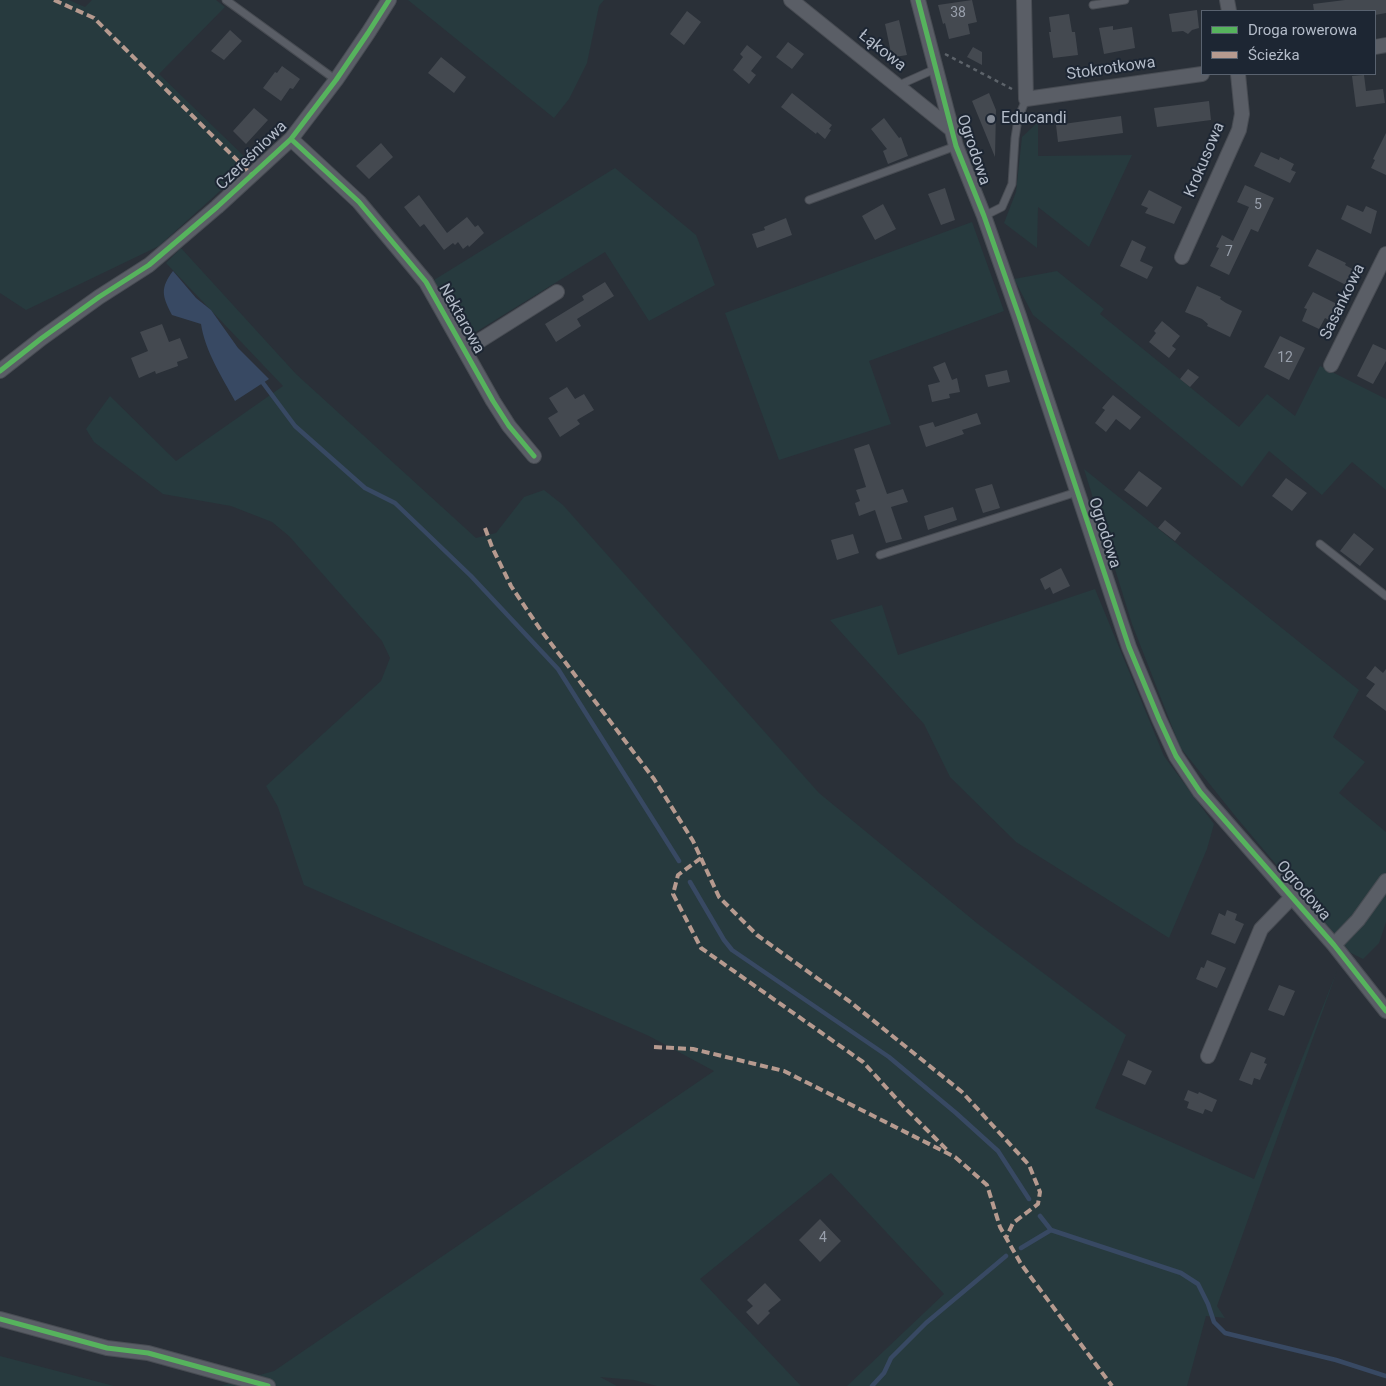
<!DOCTYPE html>
<html>
<head>
<meta charset="utf-8">
<style>
	body { margin:0 }
	#map { position:relative; width:1386px; height:1386px; overflow:hidden; background:#2a3038; font-family:Roboto,sans-serif }
	canvas { display:block }
	.legend { position:absolute; left:1201px; top:10px; width:175px; height:65px; box-sizing:border-box; background:#1d2633; border:1px solid #59626f; margin:0; padding:6px 9px; list-style:none; font-size:15px; color:#b4bcc9 }
	.legend li { display:flex; align-items:center; gap:10px; height:25px }
	.legend b { width:25px; border:1px solid #59626f }
</style>
</head>
<body>
<div id="map">
<canvas width="1386" height="1386"></canvas>
<ul class="legend">
<li><b style="height:6px;background:#56b35d"></b>Droga rowerowa</li>
<li><b style="height:6px;background:#b69a8f"></b>Ścieżka</li>
</ul>
</div>
<script>
const context = document.querySelector('canvas').getContext('2d');
context.lineJoin = 'round';
function paint(path, color) {
  context.fillStyle = color;
  context.fill(path, 'evenodd');
}
function stroke(path, color, width, dash) {
  context.strokeStyle = color;
  context.lineWidth = width;
  context.lineCap = dash ? 'butt' : 'round';
  context.setLineDash(dash || []);
  context.stroke(path);
}
function label(font, color, halo, rows, align = 'center') {
  context.font = font + ' Roboto,sans-serif';
  context.lineWidth = 4;
  context.setLineDash([]);
  context.textBaseline = 'middle';
  context.strokeStyle = halo;
  context.fillStyle = color;
  for (const [text, x, y, turn = 0] of rows) {
    context.save();
    context.translate(x, y);
    context.rotate((+turn || 0) * Math.PI / 180);
    context.textAlign = isNaN(turn) ? turn : align;
    if (halo) context.strokeText(text, 0, 0);
    context.fillText(text, 0, 0);
    context.restore();
  }
}
const green = new Path2D(`
	M0,0H69L85,7L92,0H216L225,7L159,74L251,163L159,246L26,310L0,293Z
	M408,0H604L599,6L587,63L569,99L554,118Z
	M1038,122V156L1132,155L1089,247L1038,207L1037,248L1004,223L1016,192L1022,137Z
	M615,168L696,235L715,285L649,321L605,252L463,340L434,280Z
	M972,222L1004,311L869,361L891,424L779,460L725,313Z
	M181,248L296,374L476,538L496,533L524,497L544,490L563,505L819,793L978,924L1126,1035L1095,1108L1254,1179L1337,971L1217,1306L1225,1318L1206,1316L1187,1386H847L944,1294L831,1173L700,1279L801,1386H657L634,1380L600,1377L617,1386H221L274,1371L714,1071L649,1036L304,885L278,807L266,786L381,681L390,658L382,641L289,536L272,522L231,506L163,494L94,442L86,429L110,396L176,461L283,386L166,263Z
	M1057,271L1104,309L1100,314L1239,427L1267,394L1295,416L1320,366L1386,399V490L1352,462L1322,495L1269,451L1242,487L1033,315L1014,279Z
	M1084,469L1359,690L1333,737L1365,762L1339,793L1386,832V922L1379,943L1363,959L1351,953L1236,817L1180,747L1132,624Z
	M1095,589L1164,756L1214,824L1207,849L1169,938L1016,842L950,777L924,724L830,620L882,605L898,655Z
	M0,1356L114,1386H0Z`);
const water = new Path2D(`
	M173,271L196,298L211,310L238,348L269,379L235,401C222,377 205,351 201,324L172,315C162,296 160,288 173,271Z`);
const stream = new Path2D(`
	M263,383L295,426L365,488L395,503L471,576L558,669L679,861
	M690,882L724,940L732,950L889,1057L956,1113L998,1151L1029,1199
	M1040,1216L1051,1230
	M1021,1248L1051,1230L1181,1273L1198,1284L1208,1304L1214,1322L1225,1333L1336,1360L1386,1376
	M872,1386L884,1373L891,1358L926,1323L1006,1256`);
const building = new Path2D(`
	M972,0L977,22L968,24L970,34L949,39L945,23L943,24L938,5Z
	M1345,0H1386V13L1375,15V11H1314L1313,4Z
	M1197,10L1199,28L1192,30L1188,34L1183,31L1172,32L1169,14Z
	M687,11L701,22L684,45L670,34Z
	M1069,14L1072,32H1075L1078,55L1053,58L1049,32H1051L1049,17Z
	M899,20L907,55L895,57L894,52L891,53L885,24Z
	M1113,26V30L1132,27L1135,48L1104,54L1099,28Z
	M230,30L242,41L224,60L211,51Z
	M788,42L804,54L792,69L776,57Z
	M747,45L762,57L751,71L756,75L749,84L733,70L743,57L740,54Z
	M973,47L982,52V65L967,57Z
	M441,57L466,77L454,93L428,73Z
	M282,66L300,79L293,89L290,88L281,101L263,88L275,72L277,73Z
	M1364,75L1366,91L1383,89L1385,103L1356,107L1352,76Z
	M792,93L832,125L829,129L831,130L825,139L817,132L816,134L781,107Z
	M989,93L996,110L995,157L972,101Z
	M1209,101L1211,120L1157,127L1154,108Z
	M254,108L268,120L246,144L233,131Z
	M1121,116L1123,133L1058,142L1056,125Z
	M884,118L899,138L901,137L908,156L888,164L883,151L887,149L871,129Z
	M1386,133V175L1371,168L1375,160L1373,159Z
	M381,143L393,157L369,179L356,166Z
	M1261,152L1279,160L1280,157L1294,164L1291,170L1296,172L1290,183L1254,166Z
	M1245,185L1274,198L1258,232L1251,229L1229,275L1210,266L1219,248L1216,247L1222,235L1233,241L1249,207L1237,202Z
	M945,188L955,220L941,225L928,194Z
	M1149,190L1182,207L1174,224L1145,213L1148,208L1141,205Z
	M419,195L447,233L467,217L475,227L478,225L484,233L469,247L468,245L463,249L458,242L455,245L453,243L444,250L424,224L420,227L404,207Z
	M883,204L896,229L875,240L862,216Z
	M1347,205L1363,212L1366,206L1377,211L1371,234L1341,219Z
	M786,218L792,235L757,248L752,234L765,230L764,227Z
	M1132,240L1146,247L1140,261L1153,267L1147,279L1120,266Z
	M1317,249L1346,263L1345,265L1354,270L1346,285L1308,266Z
	M605,282L614,296L577,319L581,326L556,342L545,324L584,300L582,296Z
	M1197,286L1221,297L1220,299L1226,303L1242,311L1230,337L1207,326L1208,324L1202,319L1185,312Z
	M1313,292L1337,304L1329,320L1325,318L1319,329L1302,321L1307,309L1304,308Z
	M1162,321L1180,336L1172,346L1176,349L1169,358L1149,342L1156,333L1154,331Z
	M162,324L169,342L180,338L188,358L177,362L178,366L156,374L155,371L139,378L131,358L148,351L140,332Z
	M1280,336L1305,348L1289,380L1264,367Z
	M1373,344L1386,350V361L1373,384L1357,376Z
	M945,362L952,380L957,378L960,392L949,394L950,398L932,402L928,385L940,382L933,367Z
	M1188,369L1199,377L1190,387L1180,379Z
	M1007,370L1010,382L988,387L985,375Z
	M567,387L575,399L584,394L594,410L577,420L580,424L560,437L548,418L558,412L549,398Z
	M1113,395L1141,417L1130,430L1116,419L1106,432L1095,423L1105,410L1102,408Z
	M977,413L981,424L962,430L964,434L926,447L919,426L933,422L935,427Z
	M869,444L887,494L903,489L908,502L891,507L902,539L886,543L875,510L859,516L855,503L860,501L856,490L866,487L854,449Z
	M1139,471L1162,488L1147,507L1124,490Z
	M1286,478L1307,493L1292,511L1272,496Z
	M992,484L1000,508L983,513L975,489Z
	M953,507L957,520L928,530L924,516Z
	M1165,520L1181,533L1175,541L1158,528Z
	M1354,533L1374,549L1360,566L1340,551Z
	M853,534L859,553L837,560L831,540Z
	M1061,568L1070,586L1053,594L1050,587L1045,590L1040,579Z
	M1375,666L1383,673L1386,669V711L1366,696L1375,684L1366,678Z
	M1227,910L1237,914L1235,920L1244,924L1235,944L1211,934L1219,913L1225,916Z
	M1207,960L1226,968L1217,988L1196,979L1201,967L1204,968Z
	M1279,985L1295,991L1284,1016L1268,1010Z
	M1251,1052L1266,1058L1264,1063L1267,1064L1260,1080L1254,1078L1252,1085L1239,1080Z
	M1128,1060L1152,1071L1145,1085L1122,1075Z
	M1188,1090L1198,1094L1199,1092L1217,1100L1212,1112L1205,1109L1203,1114L1187,1108L1189,1102L1184,1100Z
	M820,1219L841,1241L820,1262L799,1240Z
	M765,1283L781,1300L768,1311L770,1313L758,1325L746,1312L753,1306L747,1300Z`);
const path = new Path2D(`
	M945,54L1012,89`);
const service = new Path2D(`
	M226,0L336,80
	M1093,5L1125,0
	M897,86L935,69
	M809,200L956,146
	M984,216L1002,207L1012,184L1015,138L1018,119L1026,99
	M1320,544L1386,596
	M880,555L1077,492`);
const minor = new Path2D(`
	M791,0L951,129
	M918,0L956,146L984,216L1019,316L1129,647L1159,719L1176,756L1200,792L1334,945L1386,1011
	M1024,0L1026,99L1202,74
	M1227,0L1229,11
	M1375,47L1386,45
	M291,139L359,202L426,282L493,401L509,426L534,456
	M1182,257L1239,130L1242,114L1238,74
	M465,350L557,292
	M1331,365L1386,254
	M0,371L42,338L99,297L149,265L217,207L291,139L336,80L368,33L389,0
	M1334,945L1358,920L1386,881
	M1208,1056L1261,929L1292,897
	M0,1319L107,1348L148,1353L268,1386`);
const quiet = new Path2D(`
	M54,0L94,18L252,175
	M485,528L492,547L511,586L540,629L654,779L693,841L719,897L757,935L849,1001L962,1092L1029,1165L1040,1192L1038,1204L1013,1223L1006,1238
	M701,858L678,875L673,894L701,948L863,1062L903,1106L948,1151
	M654,1047L693,1049L784,1071L955,1157L987,1185L1000,1227L1021,1264L1112,1386`);
const cycleway = new Path2D(`
	M918,0L956,146L984,216L1019,316L1129,647L1159,719L1176,756L1200,792L1334,945L1386,1011
	M291,139L359,202L426,282L493,401L509,426L534,456
	M0,371L42,338L99,297L149,265L217,207L291,139L336,80L368,33L389,0
	M0,1319L107,1348L148,1353L268,1386`);
const markers = [
	[991,119,5,"#848b96"]
];
const numberNames = [
	["38",958,13],
	["5",1258,205],
	["7",1229,252],
	["12",1285,358],
	["4",823,1238]
];
const streetNames = [
	["Łąkowa",882,51,39],
	["Stokrotkowa",1111,69,-8],
	["Ogrodowa",973,150,71],
	["Czereśniowa",252,156,-44],
	["Krokusowa",1205,160,-67],
	["Sasankowa",1343,302,-64],
	["Nektarowa",461,319,61],
	["Ogrodowa",1104,533,72],
	["Ogrodowa",1303,891,49]
];
const poiNames = [
	["Educandi",1001,119]
];
paint(green, '#273a3e');
paint(water, '#384963');
stroke(stream, '#384963', 4.5);
paint(building, '#444950');
stroke(service, '#484c53', 9);
stroke(minor, '#484c53', 16);
stroke(path, '#5d636a', 2.5, [4, 4]);
stroke(service, '#5a5e66', 7);
stroke(minor, '#5a5e66', 14);
stroke(quiet, '#b69a8f', 4, [8, 4]);
stroke(cycleway, '#56b35d', 5);
for (const [x, y, r, color] of markers) {
  const dot = new Path2D();
  dot.arc(x, y, r, 0, 2 * Math.PI);
  context.fillStyle = color;
  context.fill(dot);
  stroke(dot, '#1d2633', 2);
}
label('14px', '#989fab', null, numberNames);
label('16px', '#b4bcc9', '#1d2633', streetNames);
label('16px', '#b4bcc9', '#1d2633', poiNames, 'left');
</script>
</body>
</html>
